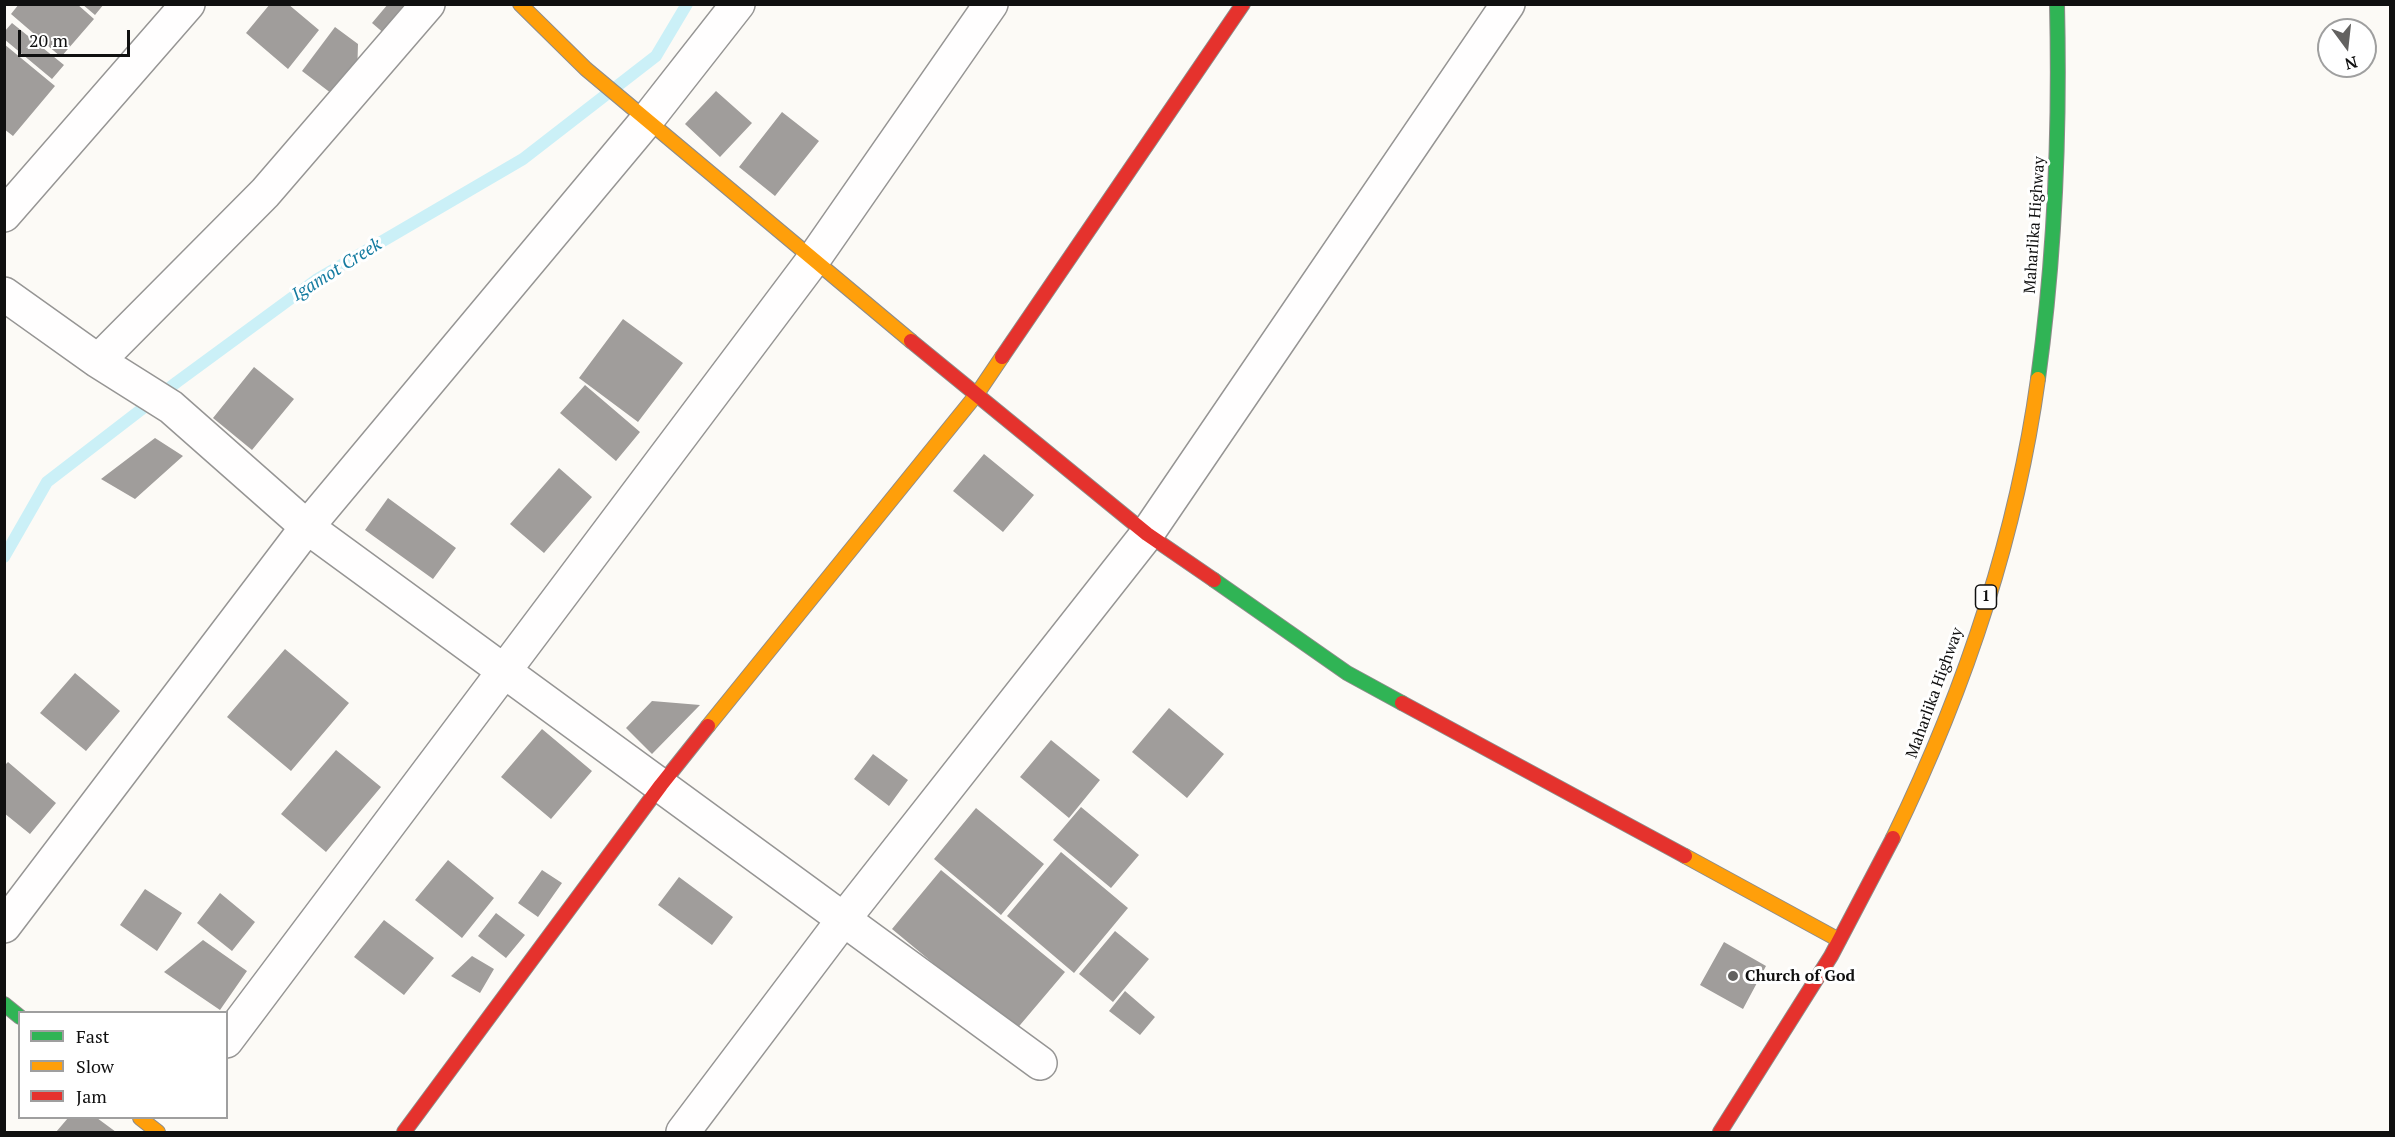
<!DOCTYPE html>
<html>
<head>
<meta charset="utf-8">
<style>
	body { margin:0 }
	#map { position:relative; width:2395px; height:1137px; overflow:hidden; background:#fcfaf6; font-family:"PT Serif",serif }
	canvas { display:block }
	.frame { position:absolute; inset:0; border:6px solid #101010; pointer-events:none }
	.legend { position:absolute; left:18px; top:1011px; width:210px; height:108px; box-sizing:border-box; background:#fff; border:2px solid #9f9f9f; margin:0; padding:8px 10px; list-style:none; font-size:18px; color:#101010 }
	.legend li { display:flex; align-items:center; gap:12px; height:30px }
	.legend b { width:30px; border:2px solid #9f9f9f }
	.north { position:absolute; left:2317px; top:18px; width:60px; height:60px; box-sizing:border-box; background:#fff; border:2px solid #9f9f9f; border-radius:50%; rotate:165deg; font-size:16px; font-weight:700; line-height:24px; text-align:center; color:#101010 }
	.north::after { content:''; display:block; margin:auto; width:21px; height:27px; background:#636260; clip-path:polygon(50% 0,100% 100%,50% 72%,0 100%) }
	.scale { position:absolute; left:18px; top:30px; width:112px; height:27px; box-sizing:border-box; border:3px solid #101010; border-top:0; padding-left:8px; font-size:18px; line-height:21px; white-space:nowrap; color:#101010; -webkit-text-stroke:4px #fff; paint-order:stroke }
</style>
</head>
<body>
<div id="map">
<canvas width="2395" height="1137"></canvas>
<div class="frame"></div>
<ul class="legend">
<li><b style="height:8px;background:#30b455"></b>Fast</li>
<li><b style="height:8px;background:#ff9f0a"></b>Slow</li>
<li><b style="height:8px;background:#e5322d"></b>Jam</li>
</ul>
<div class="north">N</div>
<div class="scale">20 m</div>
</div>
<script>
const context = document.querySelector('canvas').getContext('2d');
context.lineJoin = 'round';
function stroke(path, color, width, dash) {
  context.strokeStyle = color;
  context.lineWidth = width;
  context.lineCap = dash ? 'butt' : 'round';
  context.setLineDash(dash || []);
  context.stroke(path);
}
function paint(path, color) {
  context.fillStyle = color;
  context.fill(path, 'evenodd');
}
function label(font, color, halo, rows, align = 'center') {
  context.font = font + ' "PT Serif",serif';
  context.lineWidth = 6;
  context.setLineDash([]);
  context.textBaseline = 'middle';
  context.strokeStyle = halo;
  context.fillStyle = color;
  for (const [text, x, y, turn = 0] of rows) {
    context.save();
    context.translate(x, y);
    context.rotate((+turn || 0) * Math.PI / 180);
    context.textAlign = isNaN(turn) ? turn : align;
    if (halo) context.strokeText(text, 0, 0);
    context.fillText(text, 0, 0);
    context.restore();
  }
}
const stream = new Path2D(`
	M4,557L47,482L177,382L316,280L523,159L656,56L687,4`);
const building = new Path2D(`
	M19,4H77L94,19L61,57L11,14Z
	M82,4H104L95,15Z
	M270,4H288L319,30L288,69L246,33Z
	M388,4H425L393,41L372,23Z
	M12,23L64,65L52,79L4,39V32Z
	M335,27L358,44L357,77L340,100L302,71Z
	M4,44L55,86L13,136L4,129Z
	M716,91L752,123L720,157L685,124Z
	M782,112L819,141L775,196L739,167Z
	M623,319L683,363L638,422L579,378Z
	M254,367L294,399L252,450L213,418Z
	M585,385L640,432L616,461L560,413Z
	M155,438L183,456L135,499L101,479Z
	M984,454L1034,495L1003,532L953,491Z
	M559,468L592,497L544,553L510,524Z
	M388,498L456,548L433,579L365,530Z
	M285,649L349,703L291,771L227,717Z
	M75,673L120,711L86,751L40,713Z
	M652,701L700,705L652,754L626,728Z
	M1169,708L1224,754L1187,798L1132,752Z
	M542,729L592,771L551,819L501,777Z
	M1051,740L1100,780L1069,818L1020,777Z
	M336,750L381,787L326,852L281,814Z
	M873,754L908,780L889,806L854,779Z
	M8,762L56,803L30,834L4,813V766Z
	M1081,807L1139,855L1111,888L1053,840Z
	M976,808L1044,864L1001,915L934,859Z
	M1061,852L1128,908L1074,973L1007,916Z
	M448,860L494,898L462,938L415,900Z
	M542,870L562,883L538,917L518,903Z
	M941,870L1065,972L1015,1031L892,929Z
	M679,877L733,917L712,945L658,905Z
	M145,889L182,913L157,951L120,925Z
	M220,893L255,922L232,951L197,923Z
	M496,913L525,935L506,958L478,936Z
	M384,920L434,958L404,995L354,957Z
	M1115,931L1149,959L1113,1002L1079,974Z
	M203,940L247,971L220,1010L164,972Z
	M1724,942L1766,966L1743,1009L1700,985Z
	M472,956L494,969L480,993L451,976Z
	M1125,991L1155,1017L1140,1035L1109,1011Z
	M68,1118H97L116,1132H56Z`);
const street = new Path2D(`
	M4,215L188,4
	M4,294L98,361L171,407L307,527L1040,1063
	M98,361L265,193L428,4
	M4,926L307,527L647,120L738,4
	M226,1041L813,260L991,4
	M683,1132L843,920L1147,534L1508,4`);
const fast = new Path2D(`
	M2038,379C2055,256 2060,129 2057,4
	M1214,580L1347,673L1402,703
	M4,1004L20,1017`);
const slow = new Path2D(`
	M520,4L586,69L911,341
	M708,726L977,394L1002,357
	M1893,838C1963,694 2016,538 2038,379
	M1685,856L1839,940
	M140,1118L158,1132`);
const jam = new Path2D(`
	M911,341L1147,534L1214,580
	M1002,357L1243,4
	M1402,703L1685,856
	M404,1132L661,785L708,726
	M1720,1132L1831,956L1893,838`);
const markers = [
	[1733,976,6,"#636260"]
];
const shields = [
	[1986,597,21]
];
const shieldNames = [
	["1",1986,597]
];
const streetNames = [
	["Maharlika Highway",2035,225,-86],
	["Maharlika Highway",1935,693,-70]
];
const poiNames = [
	["Church of God",1745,976]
];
const waterNames = [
	["Igamot Creek",337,270,-32]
];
stroke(stream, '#cbf0f7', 12);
paint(building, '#a09d9b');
stroke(street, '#969594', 36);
stroke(fast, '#8d8c8a', 16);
stroke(slow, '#8d8c8a', 16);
stroke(jam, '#8d8c8a', 16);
stroke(street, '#fffefe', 33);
stroke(fast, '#30b455', 14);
stroke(slow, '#ff9f0a', 14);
stroke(jam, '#e5322d', 14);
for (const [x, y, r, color] of markers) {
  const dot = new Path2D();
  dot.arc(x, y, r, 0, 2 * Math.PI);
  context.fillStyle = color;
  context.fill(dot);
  stroke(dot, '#fff', 2);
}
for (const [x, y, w] of shields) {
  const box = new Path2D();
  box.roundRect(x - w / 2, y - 12, w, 24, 4.5);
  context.fillStyle = '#fff';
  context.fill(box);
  stroke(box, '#101010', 1.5);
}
label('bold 15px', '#101010', null, shieldNames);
label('16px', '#101010', '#fff', streetNames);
label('bold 16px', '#101010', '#fff', poiNames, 'left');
label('italic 18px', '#147ba0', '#fff', waterNames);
</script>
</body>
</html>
